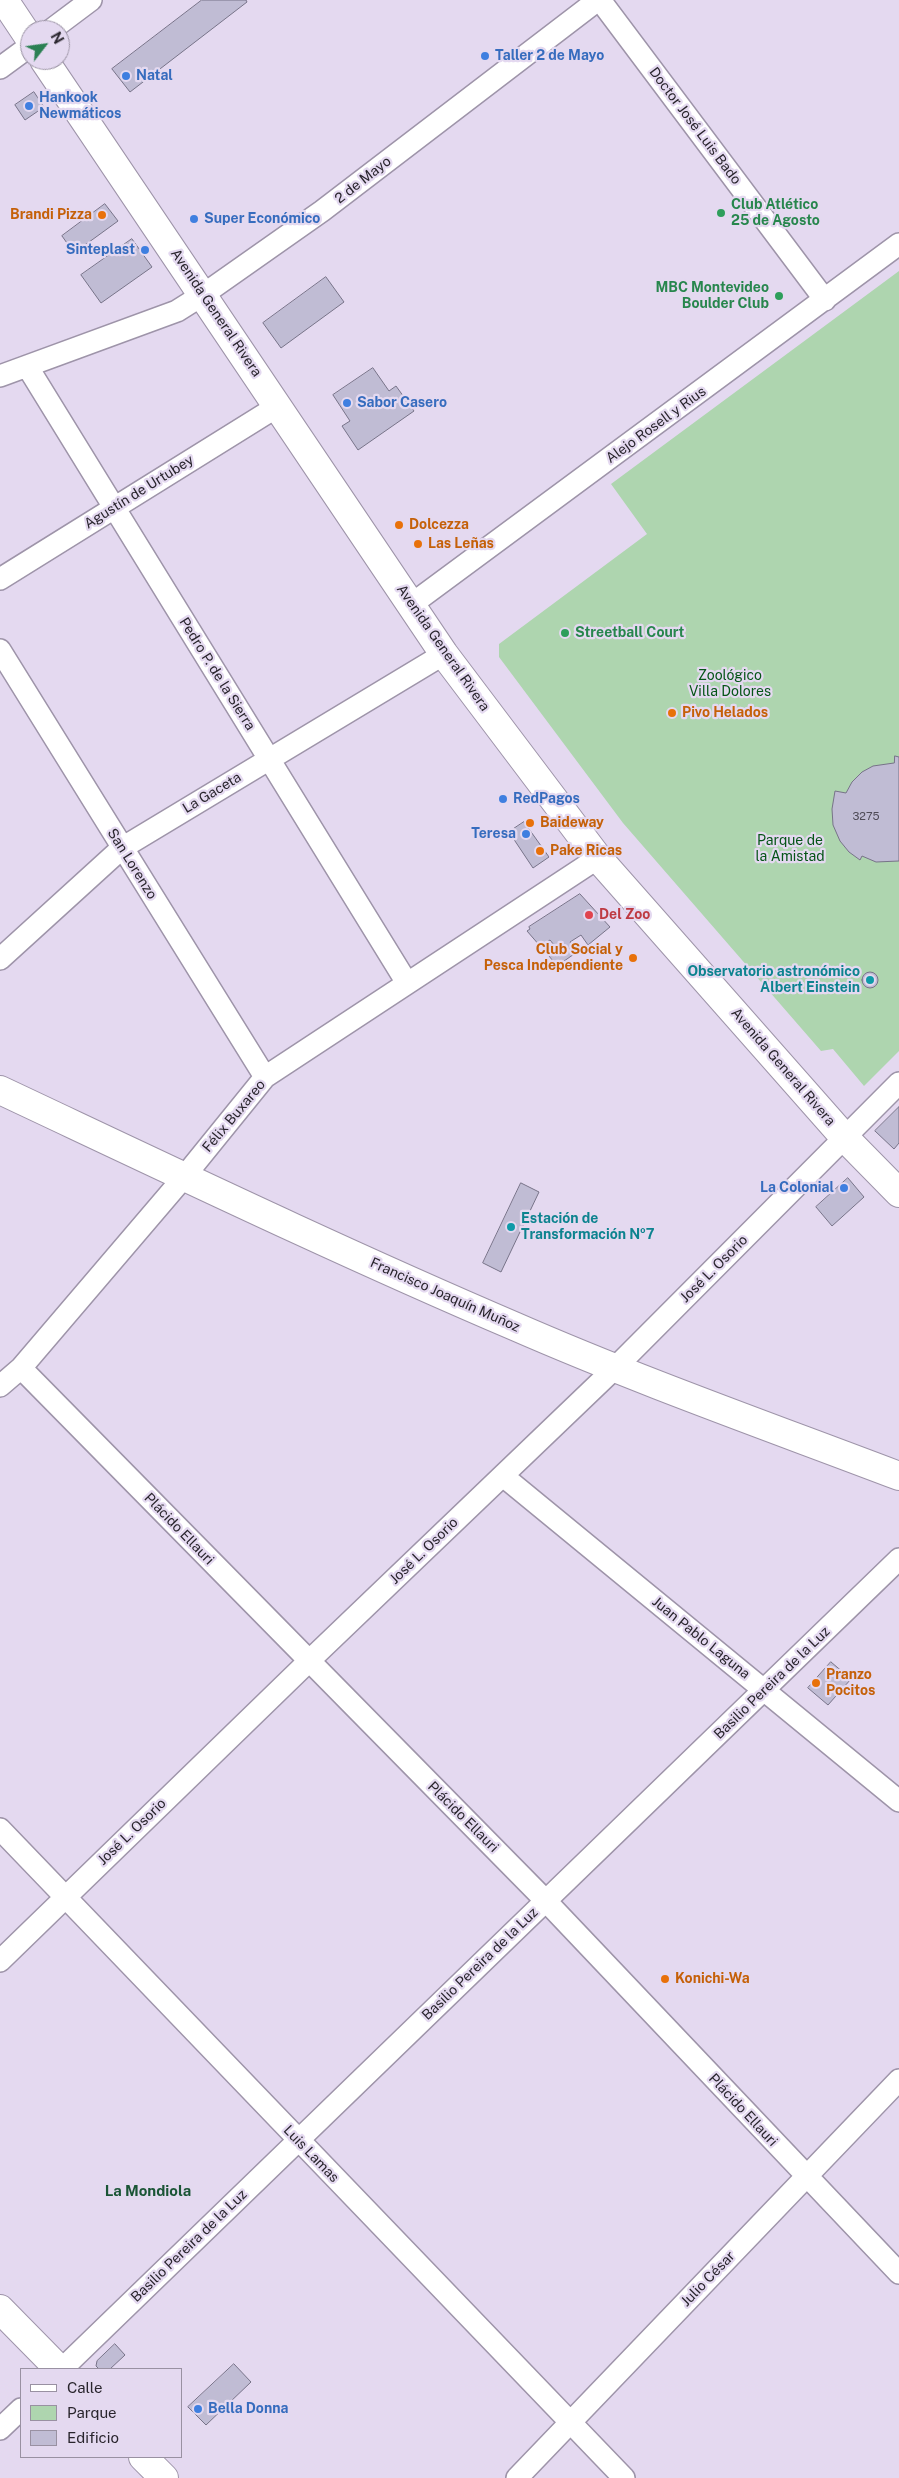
<!DOCTYPE html>
<html>
<head>
<meta charset="utf-8">
<style>
	body { margin:0 }
	#map { position:relative; width:899px; height:2478px; overflow:hidden; background:#e4d9f0; font-family:"Public Sans",sans-serif }
	canvas { display:block }
	.legend { position:absolute; left:20px; top:2368px; width:162px; height:90px; box-sizing:border-box; background:#e4d9f0; border:1px solid #9991a2; margin:0; padding:6px 9px; list-style:none; font-size:15px; color:#29252d }
	.legend li { display:flex; align-items:center; gap:10px; height:25px }
	.legend b { width:25px; border:1px solid #9991a2 }
	.north { position:absolute; left:20px; top:20px; width:50px; height:50px; box-sizing:border-box; background:#e4d9f0; border:1px solid #9991a2; border-radius:50%; rotate:60deg; font-size:14px; font-weight:700; line-height:20px; text-align:center; color:#29252d }
	.north::after { content:''; display:block; margin:auto; width:18px; height:22px; background:#2b8053; clip-path:polygon(50% 0,100% 100%,50% 72%,0 100%) }
</style>
</head>
<body>
<div id="map">
<canvas width="899" height="2478"></canvas>
<ul class="legend">
<li><b style="height:6px;background:#fff"></b>Calle</li>
<li><b style="height:14px;background:#aed5af"></b>Parque</li>
<li><b style="height:14px;background:#c0bcd4"></b>Edificio</li>
</ul>
<div class="north">N</div>
</div>
<script>
const context = document.querySelector('canvas').getContext('2d');
context.lineJoin = 'round';
function paint(path, color) {
  context.fillStyle = color;
  context.fill(path, 'evenodd');
}
function stroke(path, color, width, dash) {
  context.strokeStyle = color;
  context.lineWidth = width;
  context.lineCap = dash ? 'butt' : 'round';
  context.setLineDash(dash || []);
  context.stroke(path);
}
function label(font, color, halo, rows, align = 'center') {
  context.font = font + ' "Public Sans",sans-serif';
  context.lineWidth = 4.5;
  context.setLineDash([]);
  context.textBaseline = 'middle';
  context.strokeStyle = halo;
  context.fillStyle = color;
  for (const [text, x, y, turn = 0] of rows) {
    context.save();
    context.translate(x, y);
    context.rotate((+turn || 0) * Math.PI / 180);
    context.textAlign = isNaN(turn) ? turn : align;
    if (halo) context.strokeText(text, 0, 0);
    context.fillText(text, 0, 0);
    context.restore();
  }
}
const green = new Path2D(`
	M899,271V1051L864,1086L833,1049L821,1051L623,823L499,657V644L647,534L611,484Z`);
const building = new Path2D(`
	M202,0H246L247,2L130,92L112,69Z
	M34,92L44,107L25,120L15,105Z
	M105,204L118,221L74,253L62,236Z
	M132,239L152,267L101,303L81,275Z
	M326,277L344,302L281,348L263,323Z
	M373,368L389,391L396,386L414,411L358,450L342,426L350,421L333,395Z
	M895,756L899,757V861L876,862L862,856L860,860L849,852L840,841L833,825L832,809L835,791L846,793L852,782L862,772L873,766L894,763Z
	M524,822L549,857L533,868L509,832Z
	M580,894L610,927L588,945L581,935L570,942L577,952L557,966L549,956L558,950L550,940L540,946L527,931L530,929L529,927Z
	M862 980a8 8 0 1 1 16 0a8 8 0 1 1-16 0Z
	M899,1107V1143L894,1149L875,1131Z
	M848,1178L864,1197L832,1226L816,1207Z
	M521,1183L539,1192L501,1272L483,1263Z
	M831,1662L851,1679L828,1705L808,1688Z
	M115,2344L125,2355L110,2369H99L96,2366L97,2361Z
	M234,2364L251,2382L206,2425L188,2407Z`);
const street = new Path2D(`
	M600,0L825,300
	M51,30L91,0
	M0,68L30,46
	M27,366L407,983
	M0,376L177,311L204,294L322,211L598,0
	M0,579L278,406
	M412,604L899,244
	M0,650L265,1077
	M0,959L122,848L444,654
	M21,1368L545,1900L899,2273
	M0,1386L21,1368L184,1177L265,1077L598,858
	M503,1476L899,1801
	M0,1829L624,2478
	M0,1961L309,1661L615,1368L899,1083
	M62,2369L899,1559
	M0,2429L21,2409
	M517,2478L899,2080`);
const secondary = new Path2D(`
	M4,0L30,39
	M44,60L444,654L598,858L845,1138L899,1193
	M0,1090C170,1170 341,1252 514,1326C640,1381 770,1427 899,1476
	M0,2309L59,2369
	M143,2457L164,2478`);
const markers = [
	[485,56,5,"#3f7fe0"],
	[126,76,5,"#3f7fe0"],
	[29,106,5,"#3f7fe0"],
	[721,213,5,"#2e9e5b"],
	[102,215,5,"#e8710a"],
	[194,219,5,"#3f7fe0"],
	[145,250,5,"#3f7fe0"],
	[779,296,5,"#2e9e5b"],
	[347,403,5,"#3f7fe0"],
	[399,525,5,"#e8710a"],
	[418,544,5,"#e8710a"],
	[565,633,5,"#2e9e5b"],
	[672,713,5,"#e8710a"],
	[503,799,5,"#3f7fe0"],
	[530,823,5,"#e8710a"],
	[526,834,5,"#3f7fe0"],
	[540,851,5,"#e8710a"],
	[589,915,5,"#e0444e"],
	[633,958,5,"#e8710a"],
	[870,980,5,"#0f9aa8"],
	[844,1188,5,"#3f7fe0"],
	[511,1227,5,"#0f9aa8"],
	[816,1683,5,"#e8710a"],
	[665,1979,5,"#e8710a"],
	[198,2409,5,"#3f7fe0"]
];
const numberNames = [
	["3275",866,817]
];
const shopNames = [
	["Taller 2 de Mayo",495,56],
	["Natal",136,76],
	["Hankook",39,98],
	["Newmáticos",39,114],
	["Super Económico",204,219],
	["Sinteplast",135,250,"right"],
	["Sabor Casero",357,403],
	["RedPagos",513,799],
	["Teresa",516,834,"right"],
	["La Colonial",834,1188,"right"],
	["Bella Donna",208,2409]
];
const streetNames = [
	["Doctor José Luis Bado",695,126,53],
	["2 de Mayo",363,180,-38],
	["Avenida General Rivera",216,313,56],
	["Alejo Rosell y Rius",656,425,-36],
	["Agustín de Urtubey",139,492,-32],
	["Avenida General Rivera",443,648,55],
	["Pedro P. de la Sierra",217,674,58],
	["La Gaceta",212,793,-31],
	["San Lorenzo",132,864,58],
	["Avenida General Rivera",783,1067,49],
	["Félix Buxareo",234,1116,-50],
	["José L. Osorio",714,1269,-45],
	["Francisco Joaquín Muñoz",445,1295,24],
	["Plácido Ellauri",179,1529,46],
	["José L. Osorio",424,1551,-44],
	["Juan Pablo Laguna",701,1638,39],
	["Basilio Pereira de la Luz",772,1683,-44],
	["Plácido Ellauri",463,1817,45],
	["José L. Osorio",132,1832,-44],
	["Basilio Pereira de la Luz",480,1964,-44],
	["Plácido Ellauri",743,2110,47],
	["Luis Lamas",311,2154,46],
	["Basilio Pereira de la Luz",189,2246,-44],
	["Julio César",708,2279,-46]
];
const leisureNames = [
	["Club Atlético",731,205],
	["25 de Agosto",731,221],
	["MBC Montevideo",769,288,"right"],
	["Boulder Club",769,304,"right"],
	["Streetball Court",575,633]
];
const foodNames = [
	["Brandi Pizza",92,215,"right"],
	["Dolcezza",409,525],
	["Las Leñas",428,544],
	["Pivo Helados",682,713],
	["Baideway",540,823],
	["Pake Ricas",550,851],
	["Club Social y",623,950,"right"],
	["Pesca Independiente",623,966,"right"],
	["Pranzo",826,1675],
	["Pocitos",826,1691],
	["Konichi-Wa",675,1979]
];
const parkNames = [
	["Zoológico",730,676],
	["Villa Dolores",730,692],
	["Parque de",790,841],
	["la Amistad",790,857]
];
const healthNames = [
	["Del Zoo",599,915]
];
const cultureNames = [
	["Observatorio astronómico",860,972],
	["Albert Einstein",860,988],
	["Estación de",521,1219,"left"],
	["Transformación Nº7",521,1235,"left"]
];
const neighbourhoodNames = [
	["La Mondiola",148,2191]
];
paint(green, '#aed5af');
paint(building, '#c0bcd4');
stroke(building, '#777388', 1);
stroke(street, '#9e94a9', 24);
stroke(secondary, '#9e94a9', 30);
stroke(street, '#fff', 21);
stroke(secondary, '#fff', 28);
for (const [x, y, r, color] of markers) {
  const dot = new Path2D();
  dot.arc(x, y, r, 0, 2 * Math.PI);
  context.fillStyle = color;
  context.fill(dot);
  stroke(dot, '#e4d9f0', 2);
}
label('11px', '#4f4b57', null, numberNames);
label('bold 14px', '#366cbe', '#e4d9f0', shopNames, 'left');
label('14px', '#29252d', '#e4d9f0', streetNames);
label('bold 14px', '#27864d', '#e4d9f0', leisureNames, 'left');
label('bold 14px', '#c56008', '#e4d9f0', foodNames, 'left');
label('14px', '#055517', '#e4d9f0', parkNames);
label('bold 14px', '#be3a42', '#e4d9f0', healthNames, 'left');
label('bold 14px', '#0d838f', '#e4d9f0', cultureNames, 'right');
label('bold 15px', '#1b5536', '#e4d9f0', neighbourhoodNames);
</script>
</body>
</html>
